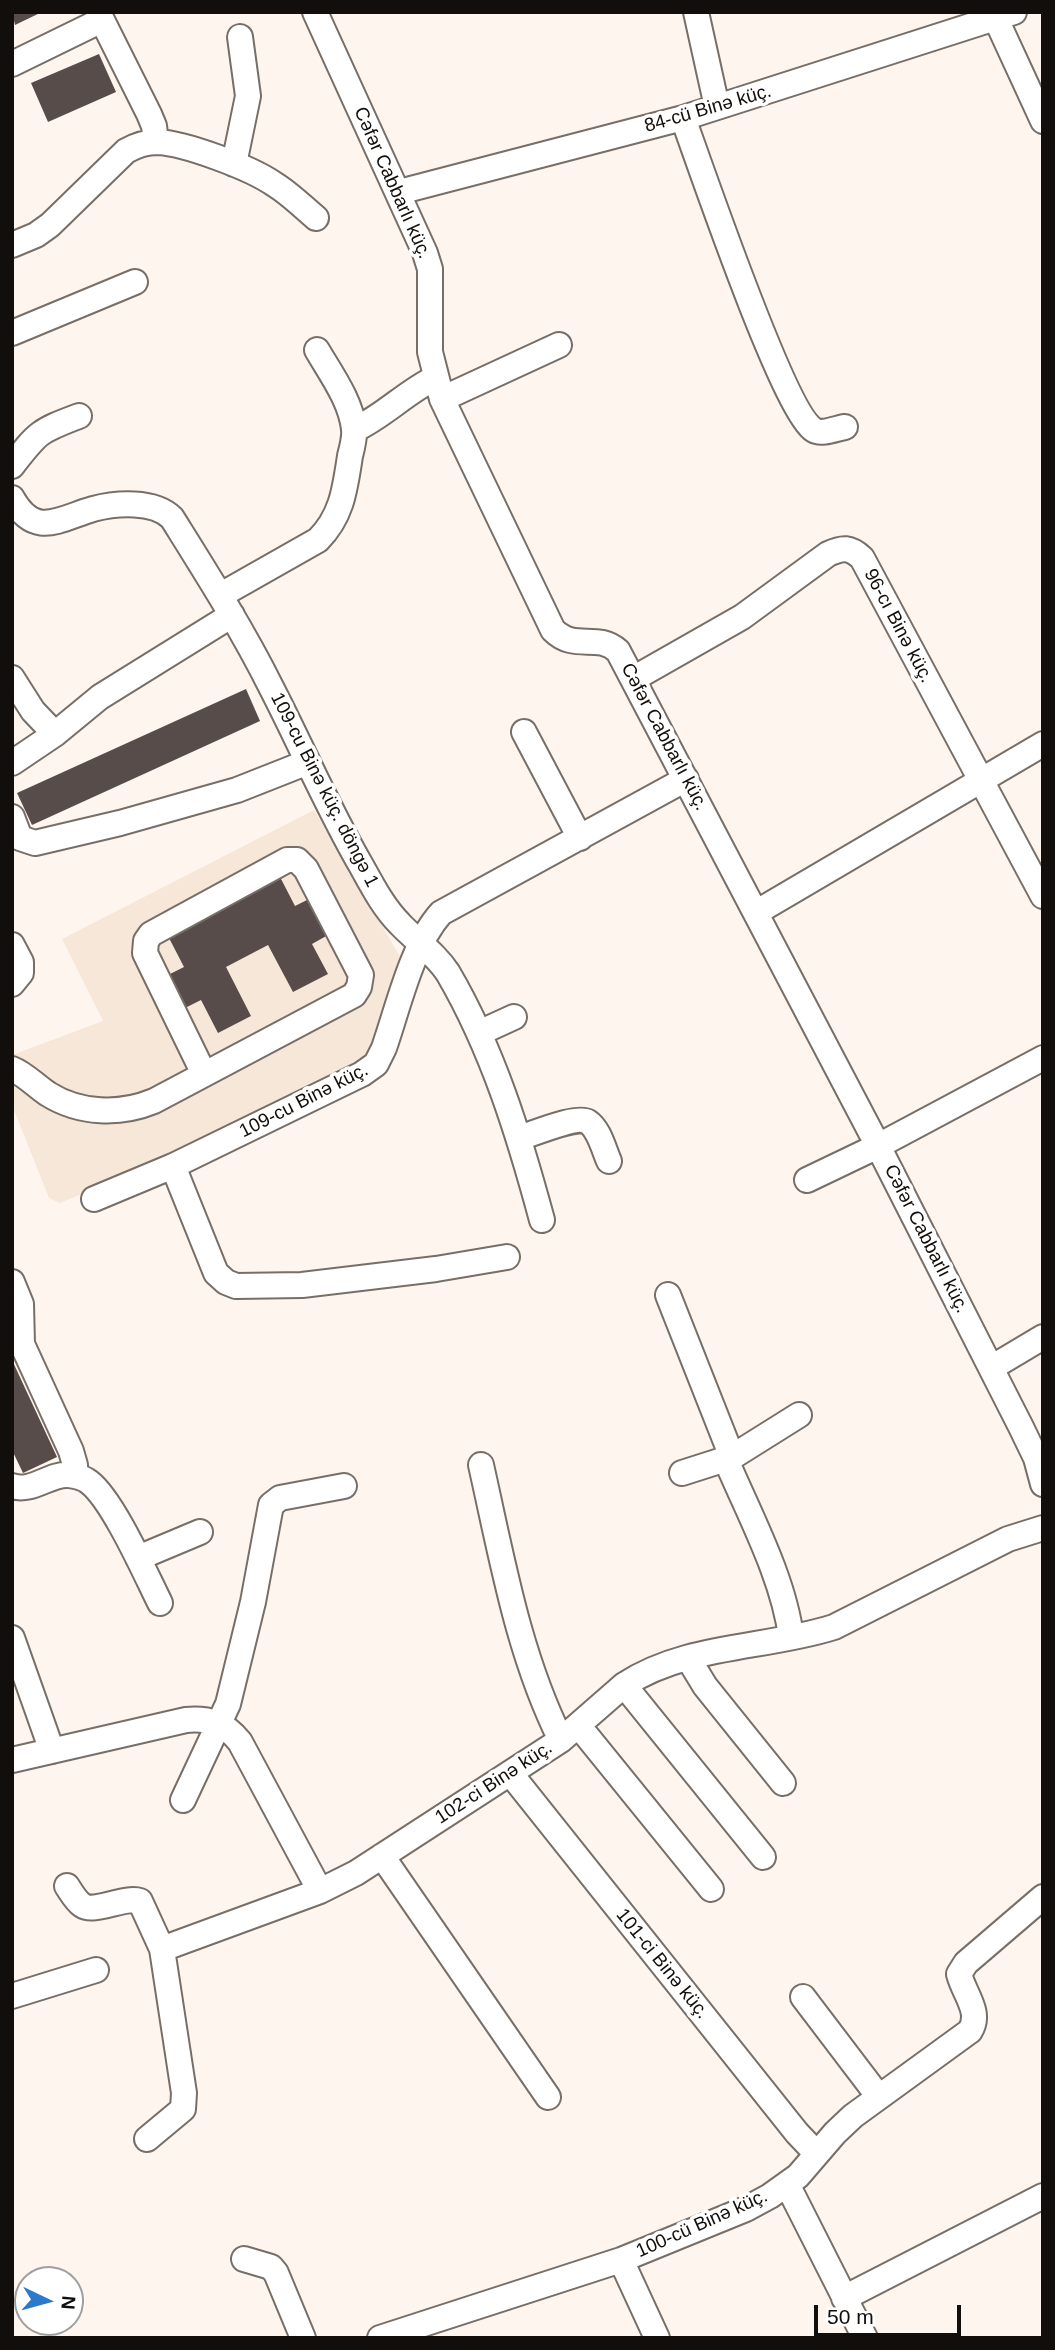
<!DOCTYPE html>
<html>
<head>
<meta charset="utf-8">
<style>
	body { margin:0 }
	#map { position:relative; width:1055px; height:2350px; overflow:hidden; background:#fef5ef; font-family:Arial,sans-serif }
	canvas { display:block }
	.frame { position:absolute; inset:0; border:14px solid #110e0b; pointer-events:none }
	.north { position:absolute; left:14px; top:2266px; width:70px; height:70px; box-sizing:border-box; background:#fff; border:2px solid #a09f9d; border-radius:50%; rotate:95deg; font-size:19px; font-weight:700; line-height:28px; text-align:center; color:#110e0b }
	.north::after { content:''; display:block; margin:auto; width:24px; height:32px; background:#2c79c9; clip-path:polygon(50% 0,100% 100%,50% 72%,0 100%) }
	.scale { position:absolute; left:814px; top:2305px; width:147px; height:32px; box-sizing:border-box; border:4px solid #110e0b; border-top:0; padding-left:9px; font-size:21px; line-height:24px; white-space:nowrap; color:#110e0b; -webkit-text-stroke:5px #fff; paint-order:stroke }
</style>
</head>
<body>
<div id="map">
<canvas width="1055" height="2350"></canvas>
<div class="frame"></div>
<div class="north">N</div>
<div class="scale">50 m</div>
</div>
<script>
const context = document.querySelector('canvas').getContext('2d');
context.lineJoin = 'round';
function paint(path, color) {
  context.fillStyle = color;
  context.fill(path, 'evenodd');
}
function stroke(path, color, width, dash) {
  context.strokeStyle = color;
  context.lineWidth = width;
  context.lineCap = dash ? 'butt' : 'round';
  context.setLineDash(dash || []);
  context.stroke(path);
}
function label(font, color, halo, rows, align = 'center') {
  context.font = font + ' Arial,sans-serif';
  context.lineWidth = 7;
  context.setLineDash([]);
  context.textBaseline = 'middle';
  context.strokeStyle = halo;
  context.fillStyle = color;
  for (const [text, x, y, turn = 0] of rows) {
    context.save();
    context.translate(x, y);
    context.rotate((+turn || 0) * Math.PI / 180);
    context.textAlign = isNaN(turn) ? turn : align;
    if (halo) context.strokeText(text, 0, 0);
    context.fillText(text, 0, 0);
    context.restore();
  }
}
const built = new Path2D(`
	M314,810L405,965L369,1055L172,1158L60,1203L49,1198L12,1105V1055L103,1021L62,939Z`);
const building = new Path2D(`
	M12,12H42L15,25Z
	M99,54L116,92L48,122L31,83Z
	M246,689L260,721L32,825L17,793Z
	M280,877L295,906L309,899L328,935L312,944L328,974L293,992L268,945L226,967L251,1016L218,1033L201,1000L185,1008L168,975L184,967L168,936Z
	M12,1360L57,1457L23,1473L12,1450Z`);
const minor = new Path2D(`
	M98,12L149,114L154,126L156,142
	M315,12L425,253L430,269V352L442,399L553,630C575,652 597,632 618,651L878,1146L1021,1427L1036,1458L1043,1484
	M696,12L717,107
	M996,19L1043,121
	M12,64L102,20
	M683,118C700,165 784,412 814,430C822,435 837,428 845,427
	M234,164L248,96L240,37
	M399,192L683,118L1014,12
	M12,245L36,235L50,225L126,151C135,146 146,142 157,142C185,143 251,168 274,184C289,193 303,207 316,218
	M12,333L135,282
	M442,399L559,345
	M354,430C384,416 406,392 435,378
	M12,466C38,432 39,431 79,416
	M12,498C35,539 59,519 93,509C116,503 154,500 172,518C207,574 242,629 271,687C302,747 328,809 362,867C373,887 384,908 400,924C416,941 435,953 448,973C493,1050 519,1135 542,1220
	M221,595L318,540C342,516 345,489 350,456C352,448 355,437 354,429C351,401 331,374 317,350
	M12,678L33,711L55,734
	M633,679L742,617L828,554C843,547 850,547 862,558L1043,896
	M524,732L580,838
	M12,763L55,734L100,697L232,615
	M12,817L20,838L35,843L120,823L237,790L308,762
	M757,912L1043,744
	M12,945L21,962V973L12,984
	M479,1033L514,1017
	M12,1069C25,1074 36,1086 48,1094C80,1114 120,1115 154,1101L354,995L359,987L361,975L306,869L297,860H287L151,934L146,941L145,953L204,1074
	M519,1138C533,1134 577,1115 588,1122C599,1129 604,1150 609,1161
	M173,1166L216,1273L226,1282L236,1286L302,1285L436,1269L507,1257
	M807,1180L878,1146L1043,1058
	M94,1199L173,1166L362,1074L376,1064L384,1048C398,1008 412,945 441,913L686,779
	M12,1282L21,1304L22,1344L71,1451L75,1465V1476
	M668,1295L732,1457L727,1462C750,1516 784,1579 791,1637
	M991,1368L1043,1337
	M481,1465C502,1558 518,1654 561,1740
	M682,1473L732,1457L799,1415
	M12,1486C32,1493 50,1473 69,1475C76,1476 84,1478 89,1482C113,1500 146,1575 160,1603
	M138,1558L200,1532
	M12,1638L52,1751
	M688,1658L705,1686L783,1783
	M624,1685L763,1857
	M578,1725L711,1889
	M12,1760L186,1720C209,1718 225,1723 240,1742L320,1891L356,1873L561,1740L624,1685C687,1644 765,1649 834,1627L1008,1539L1043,1528
	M510,1773L797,2133L816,2153
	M183,1800L228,1704L253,1602L271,1505L280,1498L344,1486
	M382,1856L548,2097
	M67,1886C71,1892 76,1901 82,1905C94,1914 124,1896 140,1901L162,1949L184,2093L183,2109L147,2139
	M162,1949L320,1891
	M12,1996L96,1970
	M803,1997L879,2097
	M787,2184L865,2338
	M244,2259L271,2267L276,2273L303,2338
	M621,2260L657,2338
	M844,2298L1043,2196
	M380,2338L621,2260L746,2209L770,2196L798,2176L835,2133L853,2116L970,2031C982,2012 964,1994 959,1974L966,1963L1043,1897`);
const streetNames = [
	["84-cü Binə küç.",708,109,-16],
	["Cəfər Cabbarlı küç.",392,183,66],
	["96-cı Binə küç.",898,626,62],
	["Cəfər Cabbarlı küç.",664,737,62],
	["109-cu Binə küç. döngə 1",324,790,63],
	["109-cu Binə küç.",304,1101,-27],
	["Cəfər Cabbarlı küç.",926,1239,63],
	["102-ci Binə küç.",494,1783,-33],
	["101-ci Binə küç.",662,1964,51],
	["100-cü Binə küç.",702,2224,-24]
];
paint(built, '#f7e7d9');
paint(building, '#574c4a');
stroke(minor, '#776f67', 28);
stroke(minor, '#fff', 24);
label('19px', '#110e0b', '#fff', streetNames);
</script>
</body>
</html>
